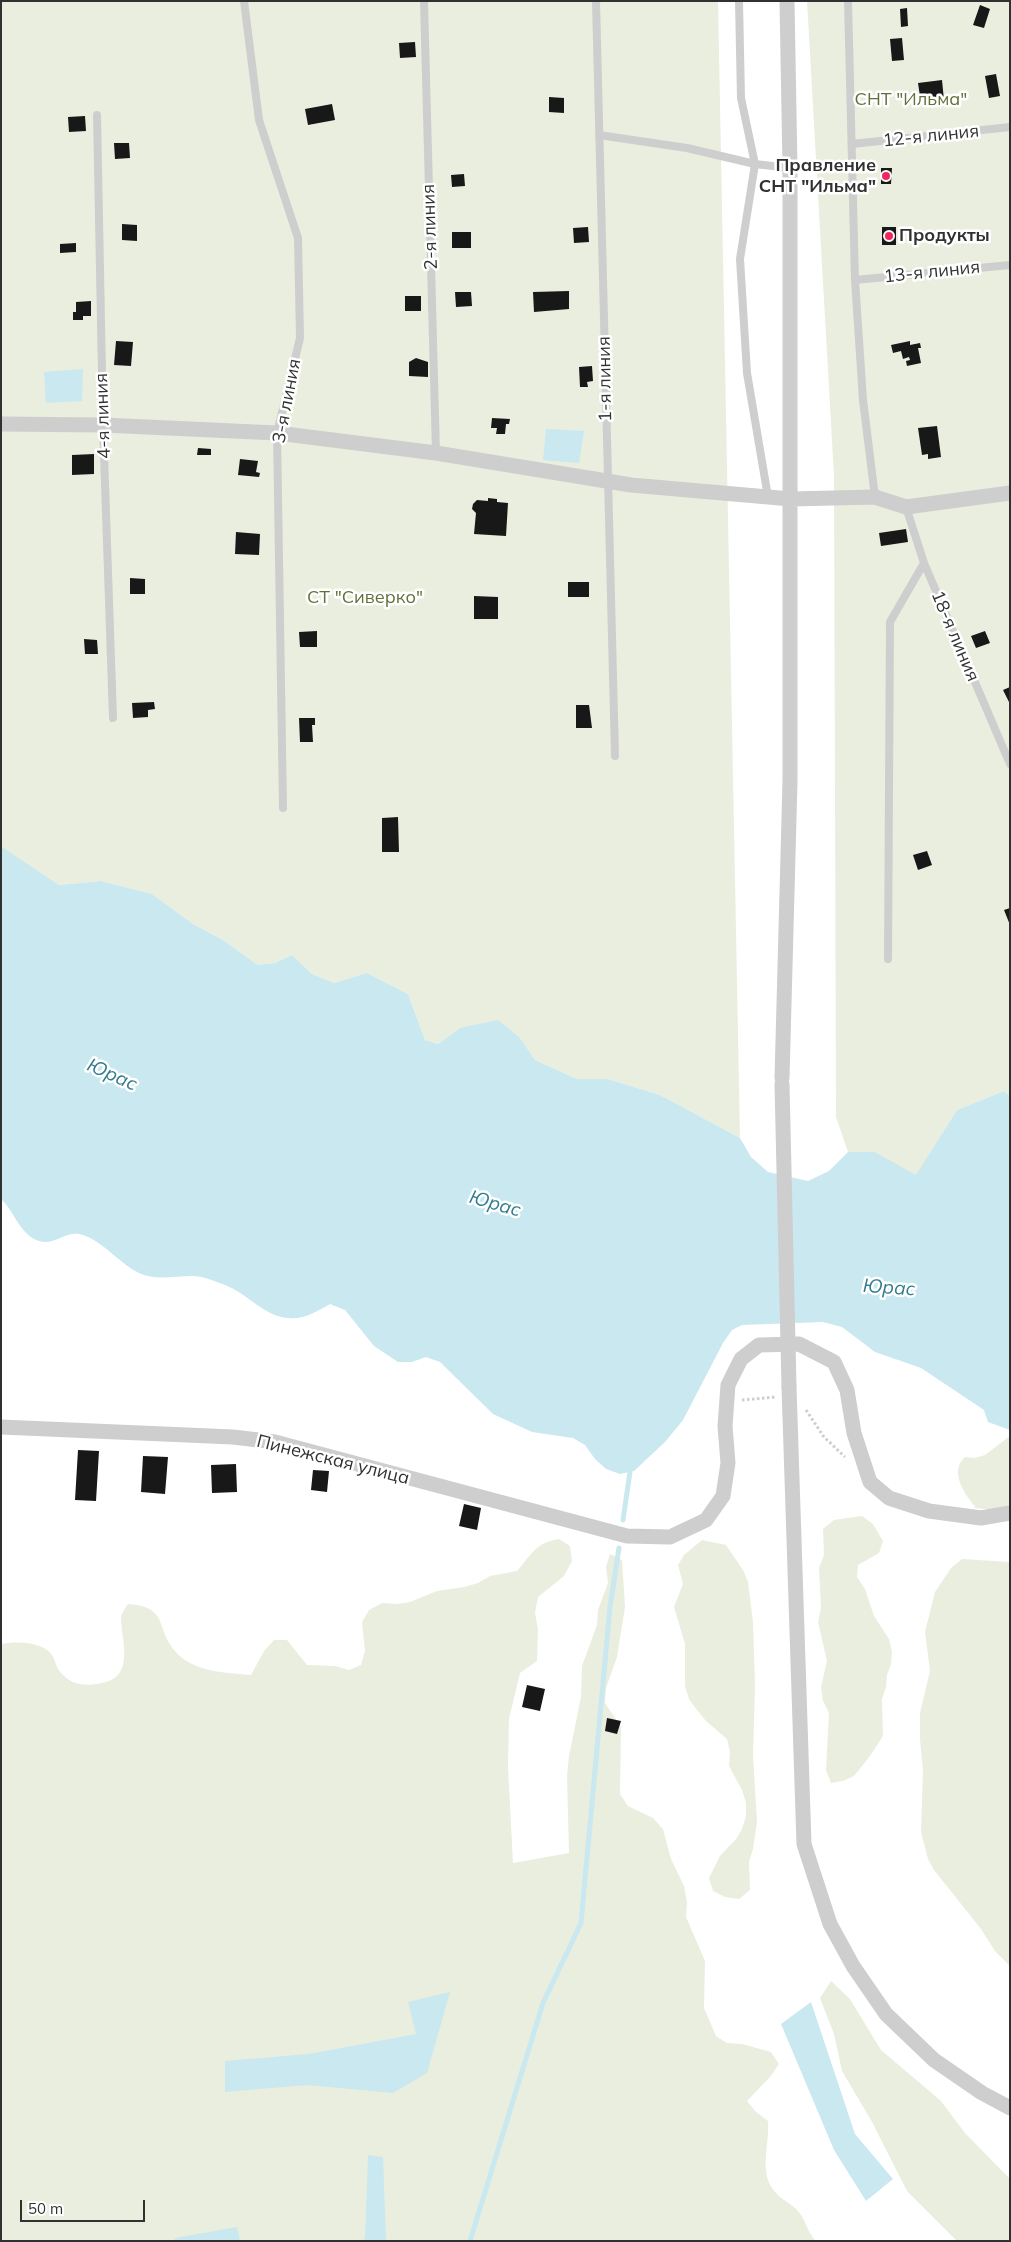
<!DOCTYPE html>
<html>
<head>
<meta charset="utf-8">
<style>
	body { margin:0 }
	#map { position:relative; width:1011px; height:2242px; overflow:hidden; background:#fff; font-family:Mulish,sans-serif }
	canvas { display:block }
	.frame { position:absolute; inset:0; border:2px solid #313131; pointer-events:none }
	.scale { position:absolute; left:20px; top:2200px; width:125px; height:22px; box-sizing:border-box; border:2px solid #313131; border-top:0; padding-left:6px; font-size:15px; line-height:18px; white-space:nowrap; color:#313131; -webkit-text-stroke:4px #fff; paint-order:stroke }
</style>
</head>
<body>
<div id="map">
<canvas width="1011" height="2242"></canvas>
<div class="frame"></div>
<div class="scale">50 m</div>
</div>
<script>
const context = document.querySelector('canvas').getContext('2d');
context.lineJoin = 'round';
function paint(path, color) {
  context.fillStyle = color;
  context.fill(path, 'evenodd');
}
function stroke(path, color, width, dash) {
  context.strokeStyle = color;
  context.lineWidth = width;
  context.lineCap = dash ? 'butt' : 'round';
  context.setLineDash(dash || []);
  context.stroke(path);
}
function label(font, color, halo, rows, align = 'center') {
  context.font = font + ' Mulish,sans-serif';
  context.lineWidth = 5;
  context.setLineDash([]);
  context.textBaseline = 'middle';
  context.strokeStyle = halo;
  context.fillStyle = color;
  for (const [text, x, y, turn = 0] of rows) {
    context.save();
    context.translate(x, y);
    context.rotate((+turn || 0) * Math.PI / 180);
    context.textAlign = isNaN(turn) ? turn : align;
    if (halo) context.strokeText(text, 0, 0);
    context.fillText(text, 0, 0);
    context.restore();
  }
}
const green = new Path2D(`
	M1,1H718L740,1138L660,1095L608,1079H577L535,1060L520,1038L460,1028L438,1044L425,1040L408,994L367,973L334,983L312,974L292,955L275,963L258,965L223,940L193,924L152,894L101,881L59,885L1,847Z
	M807,1H1010V1096L1004,1091L957,1110L916,1176L875,1152H848L836,1117L834,476Z
	M1010,1436V1505L992,1510L976,1508C966,1496 948,1472 965,1457L975,1458L985,1455Z
	M862,1516L873,1524L883,1541L879,1553L858,1565L857,1577L865,1589L874,1616L889,1639L892,1652L891,1664L887,1675L886,1687L882,1699L883,1736L870,1756L854,1776L843,1781L831,1783L826,1770L829,1713L823,1701L821,1687L827,1661L818,1622L821,1608L819,1568L824,1555L823,1529L834,1520Z
	M559,1539L570,1546L572,1561L564,1576L538,1597L535,1613L538,1629L537,1661L520,1673L509,1719L508,1767L513,1863L569,1853L567,1776L569,1756L581,1697L582,1666L597,1625L598,1610L608,1583L606,1567L610,1554L622,1560L625,1607L617,1657L606,1688L605,1703L621,1727L620,1794L628,1806L653,1818L663,1829L671,1859L684,1886L687,1902L686,1917L705,1961L704,2008L716,2036L727,2043L742,2044L771,2052L779,2064L770,2077L747,2101L756,2112L768,2121C770,2145 757,2175 777,2194C784,2201 792,2204 798,2211C806,2220 807,2232 816,2241H1V1644C16,1641 42,1641 52,1655C55,1659 55,1664 58,1669C69,1685 84,1687 102,1683C136,1677 121,1639 121,1617C122,1613 125,1608 128,1604C169,1607 155,1627 175,1651C192,1672 227,1673 251,1675L264,1651L274,1640H287L307,1665L335,1666L349,1670L361,1665L365,1651L362,1622L369,1610L382,1603L397,1604L410,1602L437,1591L464,1587L478,1583L490,1576L517,1571C532,1554 535,1543 559,1539Z
	M702,1540L726,1545L743,1570L748,1582L753,1622L755,1685L753,1755L757,1822L753,1849L749,1862L750,1890L739,1899L725,1897L713,1891L709,1878L720,1856L736,1839L742,1829L746,1816V1803L742,1790L729,1766L730,1752L727,1739L706,1721L697,1710L689,1699L685,1686V1644L674,1607L683,1584L678,1565L684,1555Z
	M962,1559L1010,1562V1966L995,1951L981,1929L934,1870L928,1859L921,1832L923,1771L920,1740V1713L930,1671L925,1632L935,1592L951,1568Z
	M831,1981L850,1999L881,2050L941,2101L965,2133L1010,2179V2241H957L907,2191L872,2122L842,2071L834,2034L820,1998Z`);
const water = new Path2D(`
	M83,369L82,401L46,403L44,372Z
	M546,429L584,431L579,463L543,460Z
	M2,847L59,885L101,881L152,894L193,924L223,940L258,965L275,963L292,955L312,974L334,983L367,973L408,994L425,1040L438,1044L460,1028L498,1020L520,1038L535,1060L577,1079H608L660,1095L740,1138L751,1157L768,1172L808,1181L829,1171L848,1152H875L916,1175L957,1110L1004,1091L1010,1096V1430L988,1422L984,1410L921,1368L875,1352L842,1327L823,1322L742,1325L732,1330L723,1343L683,1420L665,1442L634,1471L620,1474L606,1469L595,1459L585,1445L573,1438L532,1432L493,1414L440,1362L426,1357L412,1362H398L374,1346L345,1310L330,1304C317,1311 304,1320 288,1318C265,1317 247,1293 225,1285C215,1281 202,1276 192,1276C175,1276 156,1281 139,1273C120,1264 100,1238 79,1234C64,1232 53,1246 39,1241C19,1234 15,1212 1,1199Z
	M450,1992L427,2073L393,2093L307,2085L225,2092V2061L309,2054L416,2034L408,2002Z
	M811,2002L855,2134L893,2179L866,2201L834,2150L781,2024Z
	M368,2155L383,2157L386,2241H361L365,2239Z
	M237,2227L240,2241H174L175,2238Z`);
const stream = new Path2D(`
	M623,1520L630,1472
	M470,2241L543,2003L581,1923L610,1607L619,1548`);
const building = new Path2D(`
	M980,5L990,9L984,28L973,25Z
	M907,8L908,26L901,27L900,9Z
	M902,38L904,60L892,61L890,39Z
	M415,42L416,57L400,58L399,43Z
	M996,74L1000,96L989,98L985,76Z
	M942,80L944,100L921,103L918,83Z
	M549,97L564,98V113L549,112Z
	M332,104L335,120L308,125L305,109Z
	M85,116L86,131L69,132L68,117Z
	M114,143H129L130,158L115,159Z
	M881,168H892L891,184H881Z
	M464,174L465,186L452,187L451,175Z
	M122,224L137,225V241L122,240Z
	M588,227L589,242L574,243L573,228Z
	M882,227H896V245H882Z
	M452,232H471V248H452Z
	M76,243V252L60,253V244Z
	M569,291V309L534,312L533,292Z
	M455,292H471L472,306L456,307Z
	M405,296H421V311H405Z
	M91,301V316H83V320H73V312H76V302Z
	M116,341L133,342L131,366L114,365Z
	M910,341V345L920,343L921,348H918L921,363L907,366L906,361L910,360L909,357L903,359L901,351L893,353L891,345Z
	M416,358L428,362V377L409,376V362Z
	M592,366L593,381L587,382L588,387H580L579,367Z
	M492,418L510,419L509,424H506L505,434H496L497,428H491Z
	M937,426L941,457L928,459V454L922,455L918,428Z
	M198,448L211,449V455H197Z
	M94,454V474L72,475V455Z
	M240,459L258,461L256,472L260,473L259,477L238,475Z
	M488,498L497,499V502L508,503L506,536L474,534L476,513L472,509L473,504L477,500L488,501Z
	M906,529L908,542L881,546L879,533Z
	M236,532L260,534L259,555L235,554Z
	M130,578L145,579V594H130Z
	M568,582H589V597H568Z
	M474,596L498,597V619H474Z
	M317,631V647H300L299,632Z
	M985,631L990,643L976,648L971,636Z
	M84,639L97,640L98,654H85Z
	M1010,687V704L1003,690Z
	M154,702L155,709L148,710V717L133,718L132,703Z
	M576,705H589L592,728H576Z
	M299,718H315V725H312L313,742H300Z
	M398,817L399,852H382V818Z
	M927,851L932,865L918,870L913,855Z
	M1010,908V925L1004,910Z
	M78,1450L99,1451L96,1501L75,1500Z
	M143,1456L168,1457L165,1494L141,1492Z
	M236,1464L237,1492L212,1493L211,1465Z
	M313,1470L329,1471L327,1492L311,1490Z
	M464,1504L481,1508L477,1530L459,1526Z
	M527,1685L545,1689L540,1711L522,1707Z
	M607,1718L621,1721L617,1734L605,1731Z`);
const path = new Path2D(`
	M742,1400L776,1397
	M806,1410L824,1437L845,1457`);
const lane = new Path2D(`
	M244,1L259,120L298,238L300,338L277,433L283,808
	M424,1L436,453
	M596,1L615,756
	M739,1L741,98L755,164L740,259L747,373L768,497
	M848,1L855,280L863,400L875,497
	M97,115L103,425L113,718
	M599,135L687,148L755,164L790,168
	M852,144L1010,127
	M855,280L1010,265
	M906,507L924,563L1010,764
	M888,959L890,622L924,563`);
const street = new Path2D(`
	M1,424L103,425L277,433L436,453L631,485L791,499L875,497L906,507L1010,493
	M782,1078L790,781V168L787,1
	M789,1387L804,1844L830,1924L853,1966L886,2014L934,2060L982,2093L1010,2108
	M1,1427L233,1437L275,1442L627,1536L670,1537L706,1520L723,1496L728,1463L725,1426L728,1385L741,1359L759,1345L799,1344L834,1362L847,1390L854,1433L870,1482L889,1498L929,1511L981,1518L1010,1513`);
const streetBridge = new Path2D(`
	M782,1084L789,1387`);
const markers = [
	[886,176,5,"#f4265f"],
	[889,236,5,"#f4265f"]
];
const parkNames = [
	["СНТ \"Ильма\"",911,100],
	["СТ \"Сиверко\"",365,598]
];
const streetNames = [
	["12-я линия",931,136,-6],
	["2-я линия",430,227,-92],
	["13-я линия",932,272,-6],
	["1-я линия",605,379,-91],
	["3-я линия",287,401,-79],
	["4-я линия",103,416,-92],
	["18-я линия",955,636,67],
	["Пинежская улица",333,1460,14]
];
const poiNames = [
	["Правление",876,166],
	["СНТ \"Ильма\"",876,187],
	["Продукты",899,236,"left"]
];
const waterNames = [
	["Юрас",112,1075,24],
	["Юрас",495,1204,16],
	["Юрас",889,1288,4]
];
paint(green, '#eaeede');
paint(water, '#c9e8f0');
stroke(stream, '#c9e8f0', 5);
paint(building, '#181818');
stroke(path, '#cecece', 3, [2.5, 2.5]);
stroke(lane, '#cecece', 8);
stroke(street, '#cecece', 15);
stroke(streetBridge, '#cecece', 15);
for (const [x, y, r, color] of markers) {
  const dot = new Path2D();
  dot.arc(x, y, r, 0, 2 * Math.PI);
  context.fillStyle = color;
  context.fill(dot);
  stroke(dot, '#fff', 2);
}
label('18px', '#5f7139', '#fff', parkNames);
label('18px', '#313131', '#fff', streetNames);
label('bold 18px', '#313131', '#fff', poiNames, 'right');
label('italic 19px', '#327c8d', '#fff', waterNames);
</script>
</body>
</html>
